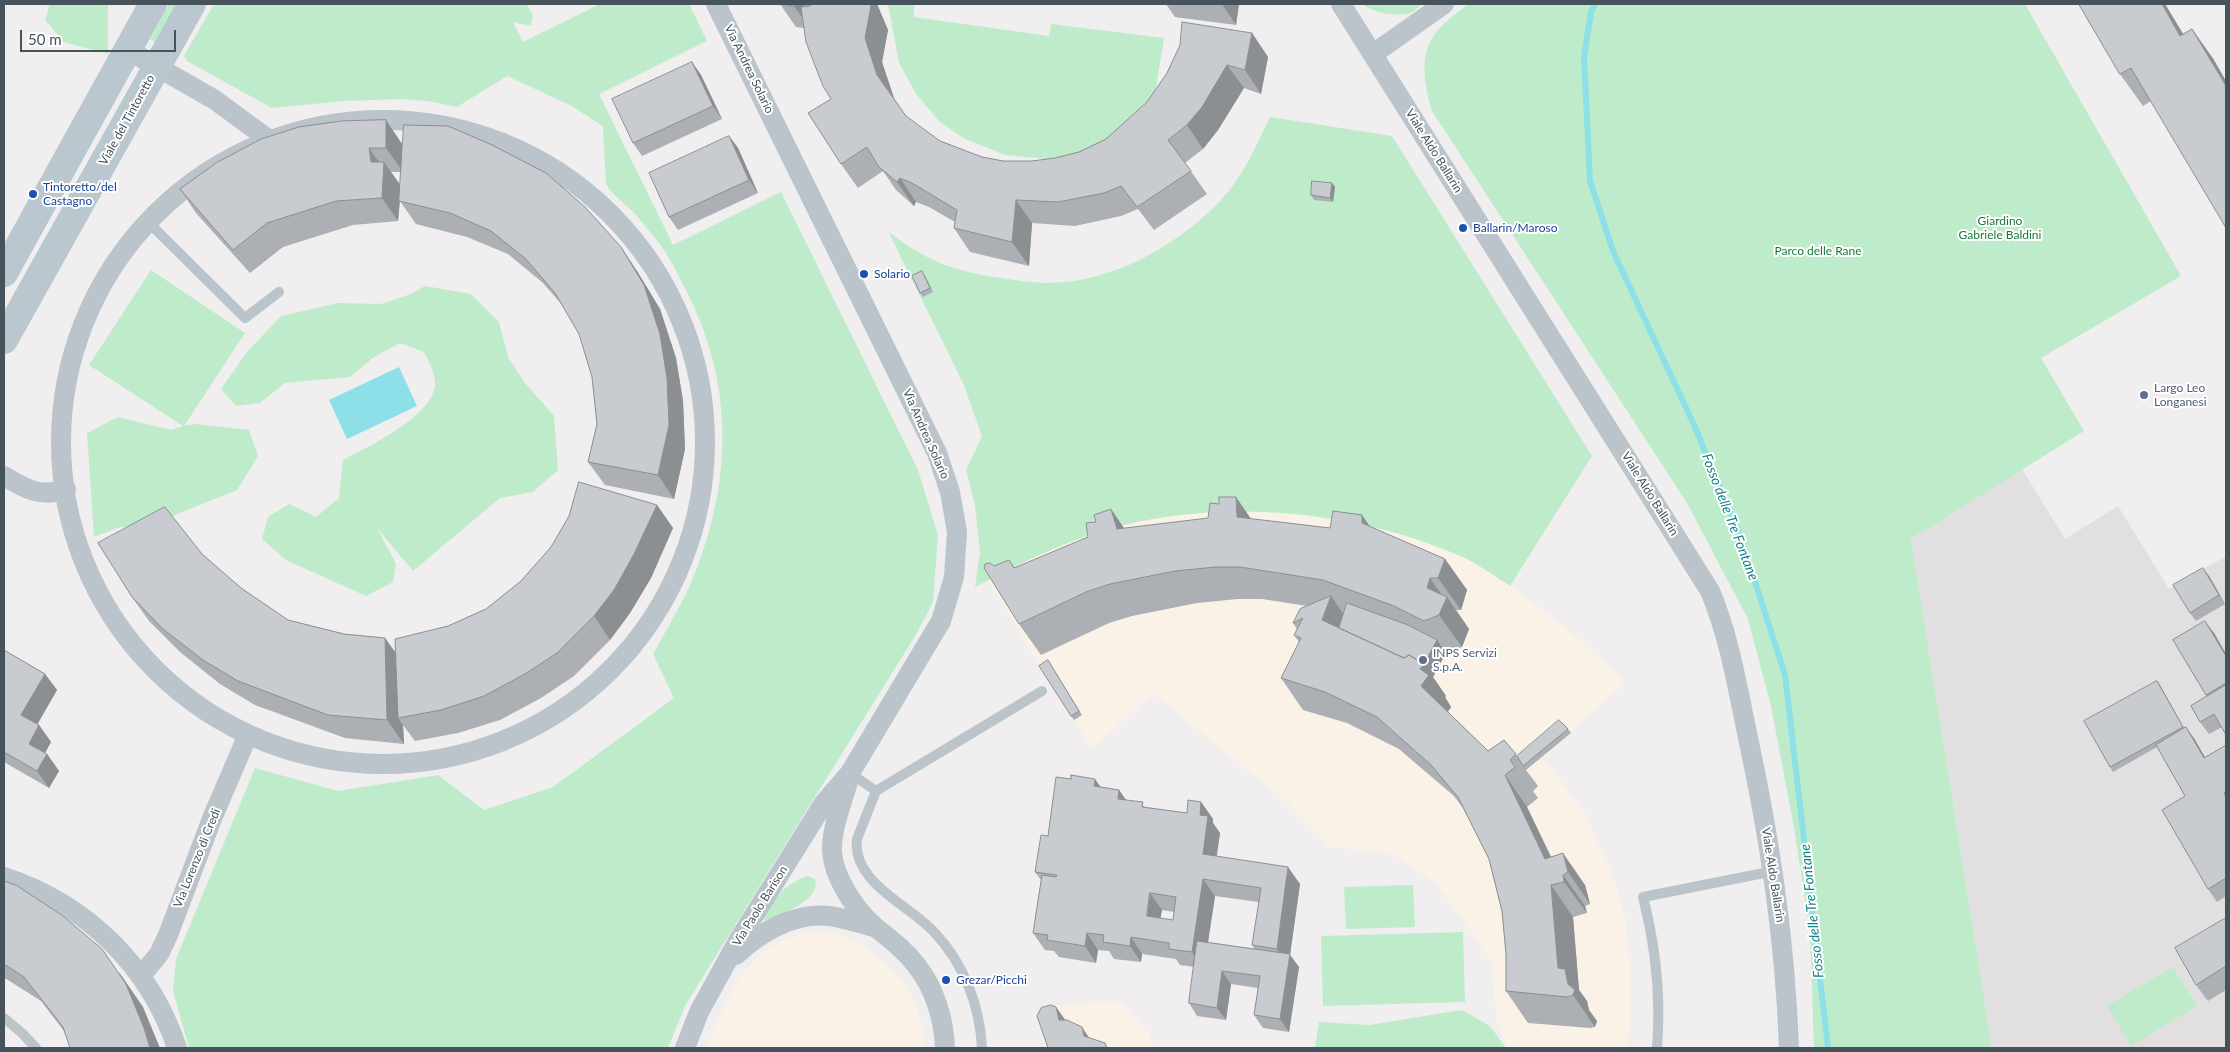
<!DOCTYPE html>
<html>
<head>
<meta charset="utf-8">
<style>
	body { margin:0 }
	#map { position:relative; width:2230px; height:1052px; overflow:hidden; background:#f0eeee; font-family:Lato,sans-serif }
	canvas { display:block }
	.frame { position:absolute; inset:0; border:5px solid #47535a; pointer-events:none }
	.scale { position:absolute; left:20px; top:30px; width:156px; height:22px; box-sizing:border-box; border:2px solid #47535a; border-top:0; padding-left:6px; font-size:15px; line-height:18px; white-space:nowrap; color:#47535a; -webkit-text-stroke:4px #fff; paint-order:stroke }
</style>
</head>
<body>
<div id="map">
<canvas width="2230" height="1052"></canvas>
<div class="frame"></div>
<div class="scale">50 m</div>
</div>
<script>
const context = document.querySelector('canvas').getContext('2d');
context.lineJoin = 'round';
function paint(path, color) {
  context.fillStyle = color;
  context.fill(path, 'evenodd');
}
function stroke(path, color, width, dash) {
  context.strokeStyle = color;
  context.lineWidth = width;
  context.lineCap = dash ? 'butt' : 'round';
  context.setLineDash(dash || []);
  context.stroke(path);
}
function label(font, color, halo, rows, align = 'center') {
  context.font = font + ' Lato,sans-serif';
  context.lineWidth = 4;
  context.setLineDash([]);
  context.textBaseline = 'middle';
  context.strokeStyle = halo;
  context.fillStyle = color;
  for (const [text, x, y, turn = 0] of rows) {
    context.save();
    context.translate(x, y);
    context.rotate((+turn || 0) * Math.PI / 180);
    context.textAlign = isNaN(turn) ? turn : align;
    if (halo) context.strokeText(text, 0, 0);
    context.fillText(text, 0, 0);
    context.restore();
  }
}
const commercial = new Path2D(`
	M1219,511L1298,514L1399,533L1467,559L1511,586L1573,634L1625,682L1543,759L1584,812L1615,881L1626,923L1630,966V1025L1627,1048H1507L1497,1022L1491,960L1437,884L1393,854L1330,847L1287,802L1153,693L1092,749L1052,686L988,580L1032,557L1103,530L1158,518Z
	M815,931L833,932L854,940L884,962L904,982L915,1003L924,1032L923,1048H706L736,981L763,951L787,938Z
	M1119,1001L1149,1033L1152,1048H1044L1042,1007Z`);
const education = new Path2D(`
	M2022,469L2065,539L2118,506L2169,589L2226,556V1048H1992L1911,539Z`);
const green = new Path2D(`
	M50,4H108V54L64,42L45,20Z
	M169,4H177L155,42L150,39Z
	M214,4H527L533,15L531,26L513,22L523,42L600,4H689L707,41L599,94L673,245L781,192L918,470L938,535L933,602L917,633L686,1004L668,1048H189L173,991L176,959L255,768L338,791L438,775L484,810L553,787L674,698L653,654C668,627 684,601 695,573C733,477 733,382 686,290C679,277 672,262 664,250C655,238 645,225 635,214C626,204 613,196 606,184L603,126L570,105L507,76L457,107L428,101L403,99L344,101L272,108L187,61L184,56Z
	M888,4H914V17L1049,36L1051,24L1164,38L1155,94L1106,142L1058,160L1005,155L963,138L939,121L916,94L899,63Z
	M1362,4H1423C1419,6 1414,12 1410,13C1396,17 1373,13 1362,4Z
	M1468,4H2025L2181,276L2041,358L2084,431L1911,539L1992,1048H1814L1810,932L1794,828L1771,706L1748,619L1687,503L1432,111C1424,85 1418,52 1438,30C1447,20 1458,12 1468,4Z
	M1270,117L1392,136L1592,456L1510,586C1496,577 1481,566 1465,558C1358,510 1217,496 1103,531C1058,544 1017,565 975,587L980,552L975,505L966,470L982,436L963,383L888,231C925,261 954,271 1001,278C1015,280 1029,282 1043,283C1109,284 1175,248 1220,201C1243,177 1256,146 1270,117Z
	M151,270L245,333L184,426L195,424L249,430L258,456L237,490L145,527H120L94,537L87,433L118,417L171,430L183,426L89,365Z
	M425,286L471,294L499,322L508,357L525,383L554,416L558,470L533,492L500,498L413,571L377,528L396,564L393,582L366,596L286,560L262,539L268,517L289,504L316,517L339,498L343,460C368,447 438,414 435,381C434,371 428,360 424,352L400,343L374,357L350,377L285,383L260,403L236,406L221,389L247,352L281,316L338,303L381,304L411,294Z
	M807,876L815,879C822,901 778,915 764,921C767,901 788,883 807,876Z
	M1413,885L1415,927L1346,929L1344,887Z
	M1463,932L1465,1002L1323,1006L1321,936Z
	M2173,967L2197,1006L2131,1046L2107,1006Z
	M1462,1010L1490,1026L1506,1048H1315L1319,1022L1369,1025Z`);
const water = new Path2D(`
	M399,367L417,406L347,439L329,400Z`);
const stream = new Path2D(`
	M1595,4L1591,12L1584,57L1590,181L1613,251L1695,427L1742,541L1785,675L1828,1048`);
const lane = new Path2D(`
	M146,220L245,318L279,292
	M850,773L876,791
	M876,791L857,839C851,882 911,906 935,933C964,964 980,1006 982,1048
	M876,791L1042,691
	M4,1018L22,1033L36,1048
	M1657,1048C1661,997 1656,947 1643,897L1774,871`);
const street = new Path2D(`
	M1341,4L1710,591C1729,636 1737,685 1747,733C1770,840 1785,939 1789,1048
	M128,50L215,100L268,139
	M1373,54L1444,4
	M61 442a322 322 0 1 1 644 0a322 322 0 1 1-644 0Z
	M4,476C25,489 41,498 66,489
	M849,778C843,801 831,828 832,852C834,878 856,911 875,927C890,939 905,950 917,966C935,989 944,1020 945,1048
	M4,877C86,904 150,966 177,1048
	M736,955C760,932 795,912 829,916C844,918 860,923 874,927
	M141,976L159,954L168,935L213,816L247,737
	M685,1048L699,1012L738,941L824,803L850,773L941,621L954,577L957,532L950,492L937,453L716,4`);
const secondary = new Path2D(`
	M4,273L153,4
	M4,340L192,4`);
const wall = new Path2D(`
	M780,4H877L888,30L882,62L894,98L906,117L940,141L982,157L1003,161H1032L1055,158L1079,152L1106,139L1252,33L1268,57L1261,94L1244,88L1218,130L1203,149L1185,163L1207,194L1154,230L1138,209L1121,216L1075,226L1032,223L1029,266L970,252L954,228L955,222L929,207L916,202L914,206L896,190L883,171L858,188L841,164L831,99L804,28L796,27Z
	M1166,4H1239L1236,25L1175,17Z
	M2079,4H2165L2183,34L2192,29L2214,60L2143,106L2120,74Z
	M692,62L701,75L722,119L642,156L633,143Z
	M386,120L402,144V154L637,271L660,309L676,358L683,401L685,449L674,499L605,485L588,462L597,424L592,377L579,334L563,306L543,283L508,254L467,237L416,224L400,201L398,221L353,225L283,247L250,273L196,213L180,189ZM391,172H401L400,185Z
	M729,136L738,148L758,193L678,230L669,217Z
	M1332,183L1335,187L1333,202L1314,200L1311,195Z
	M925,275L933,292L923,297L920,293Z
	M657,505L673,528L651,578L630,613L610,640L574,676L541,698L500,720L458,733L415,741L403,725L404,744L345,738L255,705L220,684L180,652L149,621L132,597L202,554L241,588L288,620L344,634L385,638L396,653L448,626L486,609Z
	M1251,519L1330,528L1369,526L1445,559L1467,590L1461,610H1456L1469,629L1462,647L1446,653L1433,677L1446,696L1445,697L1451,707L1448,712L1488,751L1504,740L1517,756L1568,729L1571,733L1526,770L1538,786L1533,791L1538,798L1527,807L1551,857L1585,885L1590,904L1585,906L1587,913L1573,917L1579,990L1587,1001L1589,1010L1597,1021L1595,1027L1590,1028L1528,1023L1506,991V954L1502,911L1489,859L1463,808L1454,796L1399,749L1347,723L1303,710L1281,678L1299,642L1294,635L1297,629L1293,623L1307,606L1262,599H1238L1197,603L1132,616L1109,623L1041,655L1019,624L994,566L1009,560L1015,568L1088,537L1096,522L1124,528Z
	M2209,576L2225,604L2196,621L2190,613Z
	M2214,633L2226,654V735L2222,727L2209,734L2200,722L2207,697L2173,640Z
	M4,650L45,674L57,690L37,724L39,725L51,742L45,753L47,754L59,771L49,788L4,762Z
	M1051,665L1082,715L1074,720L1071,716Z
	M2157,681L2184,728L2186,727L2195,740L2205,758L2226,745V896L2217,902L2208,889L2185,796L2157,747L2113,772L2110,767Z
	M1071,779L1101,787L1119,790L1126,800L1146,807L1187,813L1201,802L1213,819V823L1220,833L1217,856L1300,884L1290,955L1299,967L1289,1032L1263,1028L1254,1015L1258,988L1231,984L1226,1020L1197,1016L1189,1003L1194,967L1180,965L1176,959L1142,954L1141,962L1114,959L1109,951L1098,950L1096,963L1059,957L1054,951L1045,950L1033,933L1041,880L1035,872L1048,836ZM1215,896L1259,902L1252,945L1255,949L1208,942ZM1162,910L1174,912L1173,920L1160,919Z
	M4,881L143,1007L64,1031L41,1001L8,980L4,978Z
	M2226,918V990L2208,1001L2196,985Z`);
const shadedWall = new Path2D(`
	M795,4H803L814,20L811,30L794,6Z
	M870,4H877L888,30L882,62L894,98L877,75L865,38Z
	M1222,4H1239L1236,25Z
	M2162,4H2165L2203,67L2180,36Z
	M2192,29L2214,60L2226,81V86Z
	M1252,33L1268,57L1261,94L1245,70Z
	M692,62L701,75L722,119L713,106Z
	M1227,65L1244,88L1218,130L1203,149L1187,125Z
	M386,120L402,144L403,172L386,148Z
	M729,136L738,148L758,193L749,180Z
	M369,148L384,169V162L401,186L398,221L382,198L371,162Z
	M900,178L916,202L914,206L897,182Z
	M1332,183L1335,187L1333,202L1330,198Z
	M1016,200L1032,223L1029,266L1012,242Z
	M621,247L637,271L660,309L676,358L683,401L685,449L674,499L658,475Z
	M1236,497L1258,529L1237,517Z
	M657,505L673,528L651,578L630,613L610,640L594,616Z
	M1111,509L1133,541L1117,529Z
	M1362,515L1384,547L1362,523Z
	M1445,559L1467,590L1461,610L1438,578Z
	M2203,568L2209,576L2225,604L2219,595Z
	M1430,578L1446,601L1447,597L1469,629L1462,647L1439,615L1427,588Z
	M1331,596L1353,628L1347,645L1322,620Z
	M2205,621L2214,633L2226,654V656Z
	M385,638L402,662L398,718L403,725L404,744L387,720Z
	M1437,640L1446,653L1433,677L1446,696L1445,697L1451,707L1443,718L1421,686L1420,669Z
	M45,674L57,690L33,732L21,715Z
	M2157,681L2160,685L2186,732L2183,727Z
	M39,725L51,742L41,760L29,744Z
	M2186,727L2195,740L2213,771L2204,758Z
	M47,754L59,771L49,788L37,771Z
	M1505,775L1527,807L1563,882L1545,859Z
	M1095,779L1107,796L1094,786Z
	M1119,790L1131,807L1118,799Z
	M1201,802L1213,819V823L1220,833L1214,871L1203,854L1200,815Z
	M1563,853L1585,885L1590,904L1568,872Z
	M1288,867L1300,884L1290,955L1299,967L1289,1032L1280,1019L1288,966L1277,949Z
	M1563,875L1585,906L1587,913L1564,882Z
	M1203,879L1215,896L1204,969L1192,952Z
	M1551,885L1573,917L1579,990L1587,1001L1589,1010L1597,1021L1595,1027L1573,995L1558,968Z
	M1150,893L1162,910L1158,933L1147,916Z
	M1087,933L1098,950L1096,963L1085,946Z
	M1131,937L1142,954L1141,962L1130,946Z
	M1222,971L1231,984L1226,1020L1217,1008Z
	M119,972L143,1007L160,1048H150Z
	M1056,1007L1079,1039L1059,1020Z
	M1082,1027L1096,1048L1084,1036Z`);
const building = new Path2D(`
	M783,4H795L794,6Z
	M810,4H870L871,6L865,38L877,75L906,116L940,141L982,157L1003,161H1032L1055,158L1079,152L1106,139L1147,102L1167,73L1180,45L1182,22L1252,33L1245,70L1227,65L1202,107L1187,125L1168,140L1191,171L1137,207L1121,186L1104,193L1058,202L1016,200L1012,242L954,228L957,210L912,183L900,178L897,182L879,167L867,147L841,164L808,113L831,99L823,86L806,42L801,7L810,6Z
	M2079,4H2162L2180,36L2192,29L2226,86V228L2131,68L2120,74Z
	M692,62L713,106L633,143L612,99Z
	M386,120V148H369L371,162H384L382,198L336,201L267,223L233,250L180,189L216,163L261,139L299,127L341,121Z
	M404,125L448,126L490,144L546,173L585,207L621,247L644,285L660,334L667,378L669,425L658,475L588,462L597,424L592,377L579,334L555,293L526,259L491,231L450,213L399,201Z
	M729,136L749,180L669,217L649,173Z
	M1312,181L1332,183L1330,198L1311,195Z
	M922,271L930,288L920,293L912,276Z
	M579,482L657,505L634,554L614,590L594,616L557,653L525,674L484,696L441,710L398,718L395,639L448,626L486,609L521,581L551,547L569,516Z
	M1219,497H1236L1237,517L1330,528L1333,511L1362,515V523L1445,559L1438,578H1430L1427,588L1447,597L1439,615L1424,621L1394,606L1323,580L1240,567H1216L1175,571L1110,584L1086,592L1019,624L984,568L985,564L990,563L994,566L1009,560L1014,568L1088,537L1086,523L1096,522L1094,515L1111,509L1117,529L1208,518L1210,503L1219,504Z
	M165,507L202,554L241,588L288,620L344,634L385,638L387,720L328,715L238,681L203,660L163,629L132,597L98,543Z
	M2203,568L2219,595L2190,613L2173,585Z
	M1331,596L1322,620L1404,658L1409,655L1424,664L1420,669L1429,675L1421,686L1488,751L1504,740L1516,754L1510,760L1515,767L1505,775L1545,859L1563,853L1568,872L1563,875L1564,882L1551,885L1558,968L1565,969L1568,984L1575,990L1573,995L1568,997L1506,991V954L1502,911L1489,859L1458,797L1431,765L1377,717L1325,692L1281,678L1301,638L1294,635L1303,618L1293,623L1300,609Z
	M1347,603L1408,625L1437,640L1424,664L1409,655L1404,658L1339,628Z
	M2205,621L2226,656V683L2206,695L2173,640Z
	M4,650L45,674L21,715L39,725L29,744L47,754L37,771L4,752Z
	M1048,660L1079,711L1071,716L1039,666Z
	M2157,681L2183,727L2110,767L2084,721Z
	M2226,685V735L2214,714L2200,722L2191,706Z
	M1559,720L1568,729L1523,766L1517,756Z
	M2186,727L2204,758L2226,745V792L2224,793L2226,797V878L2208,889L2162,810L2185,796L2156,745Z
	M1071,775L1095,779L1094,786L1119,790L1118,799L1143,802L1142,807L1187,813L1188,800L1201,802L1200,815L1208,816L1203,854L1288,867L1277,949L1252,945L1261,888L1203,879L1192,952L1169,949V943L1131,937L1130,946L1103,942L1104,935L1087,933L1085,946L1047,940L1048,935L1033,933L1042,875L1056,877L1057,875L1035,872L1041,835L1048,836L1056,777L1071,779ZM1150,893L1176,897L1173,920L1147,916Z
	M4,881L16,885L63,916L102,949L126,984L144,1028L150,1048H70L63,1027L24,977L4,964Z
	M2226,918V966L2196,985L2175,948Z
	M1197,941L1290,954L1280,1019L1254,1015L1260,976L1222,971L1217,1008L1189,1003Z
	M1051,1005L1056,1007L1059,1020H1067L1082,1027L1084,1036L1105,1043L1107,1048H1048L1037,1016L1041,1008Z`);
const markers = [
	[33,194,5,"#1a4fb4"],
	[1463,228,5,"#1a4fb4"],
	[864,274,5,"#1a4fb4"],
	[2144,395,5,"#5c6f8a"],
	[1423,660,5,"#5c6f8a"],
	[946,980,5,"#1a4fb4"]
];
const streetNames = [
	["Via Andrea Solario",749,69,64],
	["Viale del Tintoretto",127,120,-61],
	["Viale Aldo Ballarin",1434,151,58],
	["Via Andrea Solario",926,434,66],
	["Viale Aldo Ballarin",1650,494,58],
	["Via Lorenzo di Credi",197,858,-68],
	["Viale Aldo Ballarin",1773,875,81],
	["Via Paolo Barison",760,906,-58]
];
const transitNames = [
	["Tintoretto/del",43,187],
	["Castagno",43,201],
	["Ballarin/Maroso",1473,228],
	["Solario",874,274],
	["Grezar/Picchi",956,980]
];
const parkNames = [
	["Giardino",2000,221],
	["Gabriele Baldini",2000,235],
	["Parco delle Rane",1818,251]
];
const serviceNames = [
	["Largo Leo",2154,388],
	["Longanesi",2154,402],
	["INPS Servizi",1433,653],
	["S.p.A.",1433,667]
];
const waterNames = [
	["Fosso delle Tre Fontane",1730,517,69],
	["Fosso delle Tre Fontane",1812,911,-96]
];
paint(commercial, '#fbf2e7');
paint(education, '#e1dfdf');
paint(green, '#beecca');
paint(water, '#8de0e7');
stroke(stream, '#8de0e7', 6);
stroke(lane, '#bac4ca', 10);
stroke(street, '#bac4ca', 20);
stroke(secondary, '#bac7cf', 28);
paint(wall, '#acafb3');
paint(shadedWall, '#8c8f92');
paint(building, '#c8ccd0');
stroke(building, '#8c8f92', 1);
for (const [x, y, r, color] of markers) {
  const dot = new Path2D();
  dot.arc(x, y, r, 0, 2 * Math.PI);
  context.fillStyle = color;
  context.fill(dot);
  stroke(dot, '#fff', 2);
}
label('12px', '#47535a', '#fff', streetNames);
label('12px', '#164399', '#fff', transitNames, 'left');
label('12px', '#1c773d', '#fff', parkNames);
label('12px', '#4e5e75', '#fff', serviceNames, 'left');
label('italic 14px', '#14818b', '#fff', waterNames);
</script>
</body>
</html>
